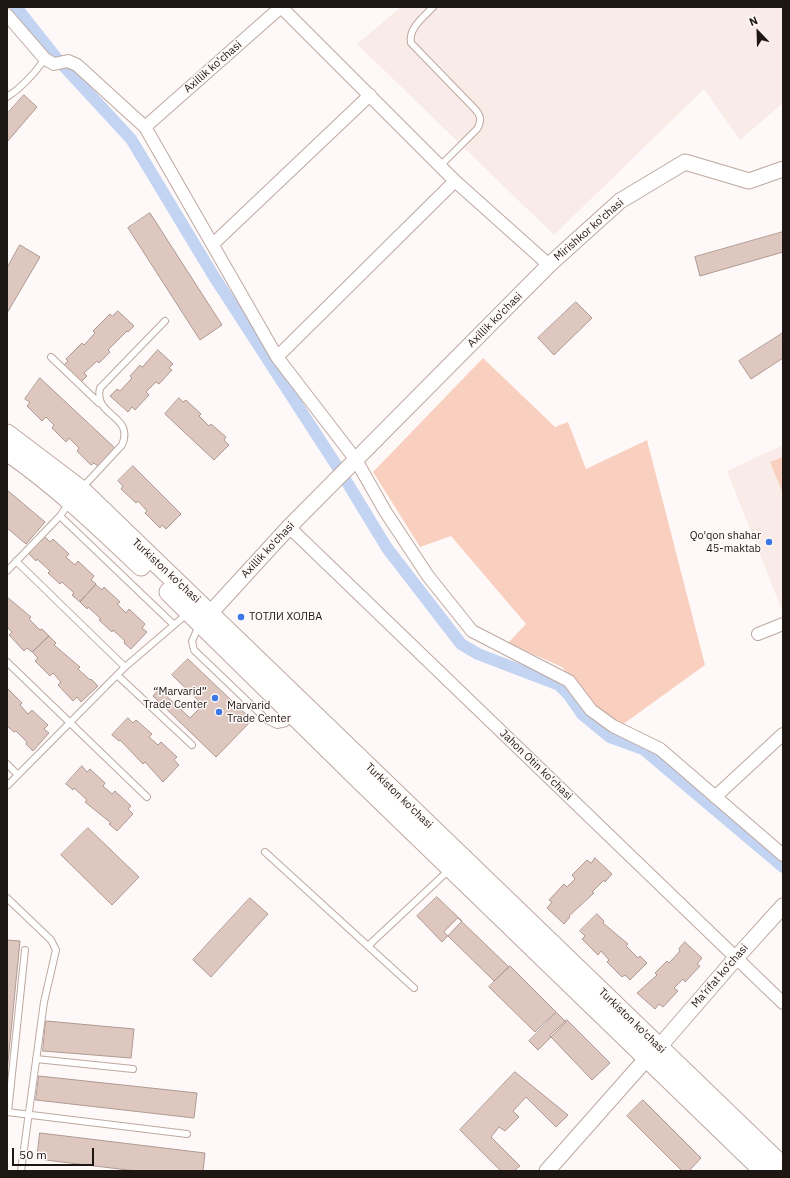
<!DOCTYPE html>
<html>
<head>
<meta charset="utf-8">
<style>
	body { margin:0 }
	#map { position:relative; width:790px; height:1178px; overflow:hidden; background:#fef9f8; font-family:"IBM Plex Sans",sans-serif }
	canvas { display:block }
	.frame { position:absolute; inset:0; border:8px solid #1e1613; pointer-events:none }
	.north { position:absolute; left:738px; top:12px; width:40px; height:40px; -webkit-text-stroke:3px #fef9f8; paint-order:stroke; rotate:337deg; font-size:11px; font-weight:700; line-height:16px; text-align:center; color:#1e1613 }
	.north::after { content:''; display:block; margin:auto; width:14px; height:18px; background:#1e1613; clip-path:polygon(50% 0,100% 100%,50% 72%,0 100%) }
	.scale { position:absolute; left:12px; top:1148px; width:82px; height:18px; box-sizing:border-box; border:2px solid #1e1613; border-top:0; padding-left:5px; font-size:12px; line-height:14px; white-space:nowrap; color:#1e1613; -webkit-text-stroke:3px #fef9f8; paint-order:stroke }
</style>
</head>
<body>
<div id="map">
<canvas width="790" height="1178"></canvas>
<div class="frame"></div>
<div class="north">N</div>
<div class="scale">50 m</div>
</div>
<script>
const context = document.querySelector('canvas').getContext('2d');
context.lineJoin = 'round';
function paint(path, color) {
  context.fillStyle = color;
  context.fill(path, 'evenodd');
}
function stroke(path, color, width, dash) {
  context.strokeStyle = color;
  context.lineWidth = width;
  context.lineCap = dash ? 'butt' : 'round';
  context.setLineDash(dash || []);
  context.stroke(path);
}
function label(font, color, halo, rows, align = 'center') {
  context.font = font + ' "IBM Plex Sans",sans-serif';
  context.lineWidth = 3;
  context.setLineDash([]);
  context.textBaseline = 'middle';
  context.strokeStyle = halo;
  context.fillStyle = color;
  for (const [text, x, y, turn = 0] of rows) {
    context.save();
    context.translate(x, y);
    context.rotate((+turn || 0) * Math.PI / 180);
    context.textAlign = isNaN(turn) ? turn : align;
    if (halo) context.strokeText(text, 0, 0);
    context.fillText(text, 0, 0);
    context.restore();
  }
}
const built = new Path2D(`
	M401,7H783V103L740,140L704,89L554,235L357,44Z
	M783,445V613L727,471Z`);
const green = new Path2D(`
	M483,358L555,427L568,422L586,469L647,440L705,665L622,725L591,704L562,667L508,643L526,624L451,536L420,547L373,472Z
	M783,457V490L782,491L770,462Z`);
const canal = new Path2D(`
	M16,7L58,60L131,139L213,275L342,474L387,548L461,644L478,654L559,685L569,695L582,714L610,737L643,749L783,867`);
const building = new Path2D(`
	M24,95L37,107L7,142V114Z
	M150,213L222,325L200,340L128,228Z
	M783,232V252L700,276L695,257Z
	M20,245L40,257L7,313V268Z
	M576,302L592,318L554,355L538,338Z
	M118,311L134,326L128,332L127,331L108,350L110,352L99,363L97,361L84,373L87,376L80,383L63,366L68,361L66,359L82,343L84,345L95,333L93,331L110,314L112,316Z
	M783,333V358L751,379L739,361Z
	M158,350L173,364L169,368L172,370L159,384L156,382L146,392L149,395L135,410L132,407L128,412L110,396L117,389L120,391L132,378L130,376L140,365L142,367Z
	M40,378L116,449L99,467L94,463L91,465L77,451L79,448L69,438L66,442L52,428L54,425L46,417L42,421L27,406L30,402L25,399Z
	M179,398L183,402L186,400L201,414L199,416L209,426L211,424L226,437L224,440L229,445L214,460L165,414Z
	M133,466L181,514L166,529L162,525L160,528L145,513L147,511L138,501L136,503L121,489L123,486L118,481Z
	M7,490L45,522L26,544L7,528Z
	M45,537L50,542L53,539L69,554L66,557L75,565L78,561L94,576L91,580L96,584L80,602L72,595L74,593L62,582L60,584L48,573L50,571L37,559L36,561L29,554Z
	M96,585L102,590L104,587L120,602L117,604L126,613L129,609L145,624L142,628L147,632L131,649L124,643L125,641L113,630L112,632L99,620L101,619L88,607L87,609L80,602Z
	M7,597L31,617L29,619L40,630L42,629L49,636L32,652L27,648L24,651L9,635L12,632L7,627Z
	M49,636L56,643L54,645L80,667L78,669L90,680L91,679L98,686L81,702L77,697L73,701L58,685L61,682L53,673L50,676L35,661L38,658L33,653Z
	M188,659L252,720L216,757L153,696L159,689L190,718L203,705L172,675Z
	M7,688L22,703L20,705L28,714L32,710L48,725L44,729L49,733L33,751L26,744L27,742L16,731L14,732L7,726Z
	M128,718L133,723L136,720L152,734L149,737L158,745L161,742L177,757L174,760L179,765L163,782L145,762L143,764L120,740L119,741L112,735Z
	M82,766L87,772L90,769L105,783L103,786L112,794L115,791L131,806L128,809L133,814L117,831L109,824L111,823L85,802L87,800L74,788L73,790L66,784Z
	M88,828L139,877L112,905L61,855Z
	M595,858L612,874L605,882L604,880L592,892L594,893L569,916L570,917L564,924L547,908L552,902L549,900L564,884L567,887L575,879L572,875L587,860L591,863Z
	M437,897L462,921L442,942L417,916Z
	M250,898L268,914L211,977L193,960Z
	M597,914L604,921L603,923L628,944L626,946L638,958L640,956L647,963L630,980L625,975L622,977L607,962L609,960L601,951L598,955L582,939L585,936L580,931Z
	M458,918L509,967L494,981L444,932Z
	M7,940L20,941L7,1072Z
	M685,942L702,958L697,964L700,966L685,982L683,979L674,988L678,991L663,1007L659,1004L655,1009L637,993L657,975L655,973L667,961L669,963L680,951L679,949Z
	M510,966L556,1012L535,1032L489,987Z
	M557,1013L566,1022L538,1050L529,1041Z
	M567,1020L610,1063L592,1080L550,1036Z
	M46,1021L134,1029L131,1058L43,1051Z
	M515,1072L568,1115L556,1127L526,1097L513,1111L519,1117L505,1131L499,1127L491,1137L520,1166L514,1171H501L460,1130Z
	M39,1076L197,1093L194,1118L36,1100Z
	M643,1100L701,1158L689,1171H682L627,1116Z
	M40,1133L205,1153L203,1171H136L37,1159Z`);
const service = new Path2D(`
	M433,7C424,17 408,28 411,43L472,106C480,114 483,119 477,129L440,166
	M7,97C23,87 34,74 45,59
	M51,357L99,403
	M82,488L122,445C135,415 93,417 100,388L165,321
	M60,516L173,624
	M16,561L125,667
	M7,571L60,516L69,503
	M199,626L192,641L194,650L267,720L277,725L286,723L291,715
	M7,662L147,797
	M117,675L192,745
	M7,764L18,775
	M7,786L125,667L188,613
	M265,852L414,988
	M7,898L51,940L56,950L44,1002L21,1171
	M368,946L450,869
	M36,1059L133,1069
	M7,1112L187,1134
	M8,1112L25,950`);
const minor = new Path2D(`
	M281,7L455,181L549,265
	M7,15L45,59L54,64L68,61L77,65L145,127L277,357L356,460L385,511L428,576L472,631L569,681L591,710L613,726L660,749L783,855
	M145,127L281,7
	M213,244L370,95
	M277,357L455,181
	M289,527L783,1003
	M758,634L783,624
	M715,797L783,734`);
const tertiary = new Path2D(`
	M202,622L289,527L549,265L620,201L685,162L749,181L783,169
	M547,1171L647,1058L659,1047L736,958L783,906`);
const primary = new Path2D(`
	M7,434L81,490L783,1167
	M7,451C56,485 98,525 141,566
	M169,592L360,780L764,1171`);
const markers = [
	[769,542,4,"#3b77e6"],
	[241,617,4,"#3b77e6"],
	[215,698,4,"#3b77e6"],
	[219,712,4,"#3b77e6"]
];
const streetNames = [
	["Axillik ko'chasi",213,67,-41],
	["Mirishkor ko'chasi",589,230,-41],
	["Axillik ko'chasi",495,320,-45],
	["Axillik ko'chasi",268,550,-47],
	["Turkiston ko'chasi",166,571,43],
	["Jahon Otin ko'chasi",536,765,44],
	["Turkiston ko'chasi",399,796,44],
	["Ma’rifat ko'chasi",720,976,-49],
	["Turkiston ko'chasi",632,1021,44]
];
const poiNames = [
	["Qo'qon shahar",761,536],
	["45-maktab",761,549],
	["ТОТЛИ ХОЛВА",249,617,"left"],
	["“Marvarid”",207,692],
	["Trade Center",207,705],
	["Marvarid",227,706,"left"],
	["Trade Center",227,719,"left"]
];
paint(built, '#f9ece8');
paint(green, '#f9d0bf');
stroke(canal, '#c2d4f2', 12);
paint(building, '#dec7bf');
stroke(building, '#ae9991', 1);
stroke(service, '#bea8a0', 8);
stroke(minor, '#bea8a0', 14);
stroke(tertiary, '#bea8a0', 17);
stroke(primary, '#bea8a0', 21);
stroke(service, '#fff', 6);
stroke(minor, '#fff', 12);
stroke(tertiary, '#fff', 15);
stroke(primary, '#fff', 19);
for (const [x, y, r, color] of markers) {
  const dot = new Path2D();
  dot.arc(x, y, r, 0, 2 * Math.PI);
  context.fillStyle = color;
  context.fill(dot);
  stroke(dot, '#fef9f8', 1.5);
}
label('11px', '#1e1613', '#fef9f8', streetNames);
label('11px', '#1e1613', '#fef9f8', poiNames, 'right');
</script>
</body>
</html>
